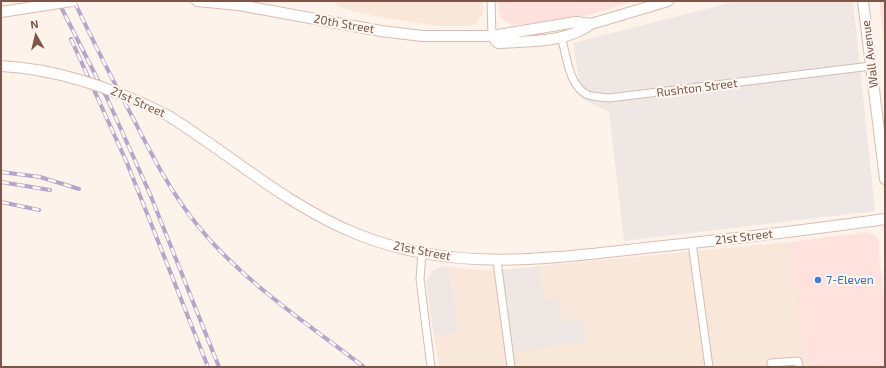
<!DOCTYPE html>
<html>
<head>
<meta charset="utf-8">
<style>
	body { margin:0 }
	#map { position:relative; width:886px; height:368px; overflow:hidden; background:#fef3ea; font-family:"Exo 2",sans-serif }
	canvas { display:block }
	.frame { position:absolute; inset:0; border:2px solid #7d5549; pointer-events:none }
	.north { position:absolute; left:16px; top:16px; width:40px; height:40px; -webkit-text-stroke:3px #fff8f2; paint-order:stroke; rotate:352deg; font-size:11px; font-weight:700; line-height:16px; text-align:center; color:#7d5549 }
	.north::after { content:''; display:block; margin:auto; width:14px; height:18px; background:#7d5549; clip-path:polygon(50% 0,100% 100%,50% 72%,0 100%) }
</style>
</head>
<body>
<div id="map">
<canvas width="886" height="368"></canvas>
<div class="frame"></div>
<div class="north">N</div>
</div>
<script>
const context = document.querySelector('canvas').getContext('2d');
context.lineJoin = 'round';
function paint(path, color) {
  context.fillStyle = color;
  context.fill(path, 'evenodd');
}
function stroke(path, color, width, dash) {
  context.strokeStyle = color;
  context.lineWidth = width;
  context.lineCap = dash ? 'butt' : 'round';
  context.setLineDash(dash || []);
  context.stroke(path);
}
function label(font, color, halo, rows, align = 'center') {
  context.font = font + ' "Exo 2",sans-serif';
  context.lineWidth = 4;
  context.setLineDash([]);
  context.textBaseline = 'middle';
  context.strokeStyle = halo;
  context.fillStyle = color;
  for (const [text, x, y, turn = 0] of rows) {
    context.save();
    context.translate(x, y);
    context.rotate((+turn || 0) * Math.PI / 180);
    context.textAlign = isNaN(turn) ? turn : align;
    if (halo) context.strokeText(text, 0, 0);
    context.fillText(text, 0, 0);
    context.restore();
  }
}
const residential = new Path2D(`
	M334,1H483V14L475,24L467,26H439L374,16L338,7Z
	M790,242L802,338L810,367H439L434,336L459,332L449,267L494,271L502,270L513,352L563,322L544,301L539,266Z`);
const commercial = new Path2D(`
	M497,1H634L589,15L513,26L500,17Z
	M879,1H885V48Z
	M866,232L874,234L879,240V257L885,306V367H810L802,338L790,242Z`);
const industrial = new Path2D(`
	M737,1H853L875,211L624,241L609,112L582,99L573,43Z
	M442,266L449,267L459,332L434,336L426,281L432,271Z
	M539,266L544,300L560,298L563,322L583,319L587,342L513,352L502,270Z`);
const street = new Path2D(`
	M491,1L492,36
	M561,37C567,55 568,86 588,95C594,97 602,97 609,98L871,66
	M692,243L709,367
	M422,253L420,279L431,367
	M497,261L511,367
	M771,363L798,361L799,367`);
const secondary = new Path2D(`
	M197,1L239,5L381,31L422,36H492L576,22L591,24
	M863,1L885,179
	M492,36L498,43C529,41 566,43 591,24L668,1
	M167,115C230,154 287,206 357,234C456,274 552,258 654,247C731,239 808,230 885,219`);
const rail = new Path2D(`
	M58,1L107,98L150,194L219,367
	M74,1C93,41 113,81 134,120C153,157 171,193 198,226C242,281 308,324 364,367
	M71,39L127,163L208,367
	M1,172L40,177L79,189
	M1,182L50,190
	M1,202L39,210`);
const secondaryBridge = new Path2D(`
	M1,12L72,1
	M1,66C60,69 115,89 167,115`);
const markers = [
	[818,280,4,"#3f7fe0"]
];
const streetNames = [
	["20th Street",344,24,10],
	["Wall Avenue",870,54,-97],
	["Rushton Street",697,88,-7],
	["21st Street",138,102,24],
	["21st Street",744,237,-7],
	["21st Street",422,251,11]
];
const shopNames = [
	["7-Eleven",826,280]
];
paint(residential, '#f9e7da');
paint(commercial, '#ffe2dd');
paint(industrial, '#efe7e3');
stroke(street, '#d5bcb0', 9);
stroke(secondary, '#dabcaf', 12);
stroke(street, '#fff', 7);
stroke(secondary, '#fff', 10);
stroke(rail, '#b4a5cb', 4);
stroke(rail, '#fff8f2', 2.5, [8]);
stroke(secondaryBridge, '#dabcaf', 12, []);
stroke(secondaryBridge, '#fff', 10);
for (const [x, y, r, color] of markers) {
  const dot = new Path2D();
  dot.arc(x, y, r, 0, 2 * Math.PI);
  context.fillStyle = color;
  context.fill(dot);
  stroke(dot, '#fff8f2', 1.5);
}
label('12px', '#7d5549', '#fff8f2', streetNames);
label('12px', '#366cbe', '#fff8f2', shopNames, 'left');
</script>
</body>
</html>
